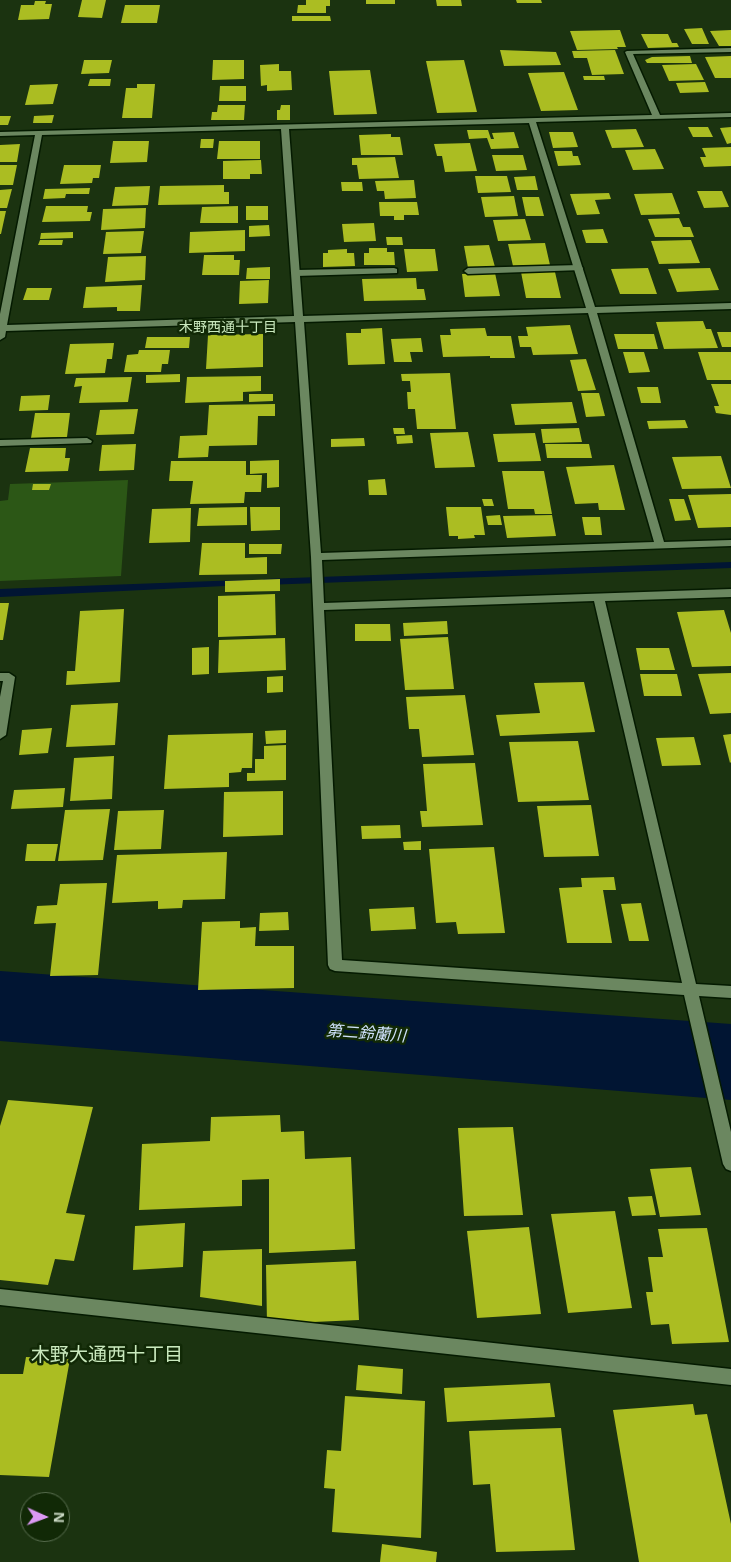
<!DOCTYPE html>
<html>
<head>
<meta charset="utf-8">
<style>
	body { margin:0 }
	#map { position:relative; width:731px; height:1562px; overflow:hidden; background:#1b3310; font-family:"Open Sans",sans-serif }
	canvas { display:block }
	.north { position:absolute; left:20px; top:1492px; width:50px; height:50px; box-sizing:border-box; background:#112906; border:1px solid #5b7052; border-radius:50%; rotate:92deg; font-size:14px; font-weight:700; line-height:20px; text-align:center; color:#cbdac5 }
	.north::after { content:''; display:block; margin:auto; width:18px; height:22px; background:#dc99f4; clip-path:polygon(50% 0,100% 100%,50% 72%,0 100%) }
</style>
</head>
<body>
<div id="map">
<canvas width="731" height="1562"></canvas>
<div class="north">N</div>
</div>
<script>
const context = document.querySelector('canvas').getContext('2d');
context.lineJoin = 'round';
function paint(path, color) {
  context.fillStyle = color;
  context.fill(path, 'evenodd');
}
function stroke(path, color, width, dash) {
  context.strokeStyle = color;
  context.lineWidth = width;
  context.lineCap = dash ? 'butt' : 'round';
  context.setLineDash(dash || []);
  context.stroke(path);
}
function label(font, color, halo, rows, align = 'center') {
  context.font = font + ' "Open Sans","Noto Sans JP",sans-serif';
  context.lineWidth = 5;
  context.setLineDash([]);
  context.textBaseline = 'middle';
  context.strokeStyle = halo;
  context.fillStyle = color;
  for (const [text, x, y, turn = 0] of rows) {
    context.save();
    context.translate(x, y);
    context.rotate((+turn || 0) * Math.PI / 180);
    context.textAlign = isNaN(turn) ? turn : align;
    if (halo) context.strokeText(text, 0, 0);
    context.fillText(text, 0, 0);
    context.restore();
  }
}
const green = new Path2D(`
	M128,480L121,576L0,581V501L8,500L10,484Z`);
const stream = new Path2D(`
	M731,562V568L264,585L259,582L264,579Z
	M241,580L245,581L247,583L245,585L0,597V589Z`);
const river = new Path2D(`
	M0,971L731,1024V1100L0,1041Z`);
const building = new Path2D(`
	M82,0H106L102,18L78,17Z
	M306,0H330V6H326V13H297L298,5H306Z
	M366,0H395V4H366Z
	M436,0H461L462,6H437Z
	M516,0H541L542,3H517Z
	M35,1H46L45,4H52L49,19L18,20L21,5H34Z
	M125,5H160L157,23H121Z
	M292,16H330L331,21H292Z
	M702,28L709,44H692L684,29Z
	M620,30L626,47H617L618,49L577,50L570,31Z
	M731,30V46H719L710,31Z
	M641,34H668L672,43H677L679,47L648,48Z
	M500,50L556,52L561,65L504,66Z
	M615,50L624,74L592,75L587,58H574L572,51Z
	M690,56L692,63H647L645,60L652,57Z
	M731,56V78H715L705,57Z
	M84,60H112L109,73L81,74Z
	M213,60H244V79L212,80Z
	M464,60L477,112L437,113L426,61Z
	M279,64V71H291L292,90L267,91V85L261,86L260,65Z
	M696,64L704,80L669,81L662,65Z
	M370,70L377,114L334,115L329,71Z
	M564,72L578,110L541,111L528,73Z
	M583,76H604L605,80H584Z
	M90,79H111L110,86H88Z
	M705,82L709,92L680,93L676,83Z
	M58,84L53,104L25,105L30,85Z
	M137,84H155L152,118H122L126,88H137Z
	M220,86H246V101H219Z
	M218,105H245L244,120H211L212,112H217Z
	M281,105H290V120H277V110H280Z
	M54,115L52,123H33L34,116Z
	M0,116H11L8,125H0Z
	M688,127H708L713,137H693Z
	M731,127V143L727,144L720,128Z
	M636,129L644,147L612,148L605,130Z
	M467,130H488L491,139H494L492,133L514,132L519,148L491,149L487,138L469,139Z
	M549,132H573L578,147L553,148Z
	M391,134V137H400L403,155H361L359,135Z
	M201,139H214L213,148H200Z
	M113,141H149L147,162L110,163Z
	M219,141H260V159H217Z
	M470,143L477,171L445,172L442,156H437L434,144Z
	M20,144L17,162H0V145Z
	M731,147V166L704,167L700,157H706L702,148Z
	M655,149L664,169L633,170L625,150Z
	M554,151H572L573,156H578L581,165L558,166Z
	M492,155H523L527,170L496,171Z
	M395,157L399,178L359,179L357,165H352V158Z
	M261,160L262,174H250V179H223V161Z
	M0,165H17L13,185H0Z
	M64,165H101L99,178H93L92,183L60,184Z
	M475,176H507L511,192L478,193Z
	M535,176L538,190H517L514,177Z
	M414,180L416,198L385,199L384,191H377L375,181Z
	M341,182H362L363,191H342Z
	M224,185V192H229V204L158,205L160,186Z
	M150,186L148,205L112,206L115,187Z
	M90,188L89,194H66L65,198L43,199L45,189Z
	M12,189L7,208H0V190Z
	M697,191H722L729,207L704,208Z
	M609,193L611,199L595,200L600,214L577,215L570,194Z
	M672,193L680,214L641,215L634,194Z
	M514,196L518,216L485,217L481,197Z
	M522,197H539L544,216H526Z
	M379,202H417L419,215H404V220H394V216H380Z
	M46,206H88L87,212H92L90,221L42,222Z
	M238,206V223H200L202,207Z
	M246,206H268V220H246Z
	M146,208L145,228L101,230L103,209Z
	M0,211H6L1,234H0Z
	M679,218L683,227H690L694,237H655L648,219Z
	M525,219L531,240L498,241L493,220Z
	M374,223L376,241L344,242L342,224Z
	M269,225L270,236L249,237V226Z
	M603,229L608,243H586L582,230Z
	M245,230V251L189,253L190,232Z
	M144,231L141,253L103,254L106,232Z
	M73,232V238L40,239L41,233Z
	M386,237H402L403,245H387Z
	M40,240H63L62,245H38Z
	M691,240L700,263L659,264L651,241Z
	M545,243L550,265L513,266L508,244Z
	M489,245L495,267L468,268L464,246Z
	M369,248H387V252H394L395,265H364V253H369Z
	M347,249V253H354L355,266L323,267V253H328V250Z
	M404,249H435L438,271L407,272Z
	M204,255H234V260H240L239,275H202Z
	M146,256L145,280L105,282L108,257Z
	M270,267V279H246L247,268Z
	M648,268L657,294H620L611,269Z
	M710,268L719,290L677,292L668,269Z
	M521,272H555L561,298H526Z
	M495,273L500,296L465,297L462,274Z
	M416,278L417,289H424L426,300L364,301L362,279Z
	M269,280L268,303L239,304L240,281Z
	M142,285L140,311H117V307L83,308L86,287Z
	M27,288H52L49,300H23Z
	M703,321L706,329H711L718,348L664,349L656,322Z
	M570,325L578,354L533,355L531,347H520L518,336H528L526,327Z
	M382,328L385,364L348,365L346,333H361V329Z
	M485,328L487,336H511L515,358H490V356L443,357L440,335H451L450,329Z
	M717,332H731V347H722Z
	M263,334V367L206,369L208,335Z
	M614,334H654L658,349H618Z
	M147,337H190L189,348H145Z
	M421,338L423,352H410L412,362H394L391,339Z
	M114,343L112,359H107L105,373L65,374L70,344Z
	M139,350H170L168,364H162L161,372H124L127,355L138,354Z
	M623,352H644L650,372L629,373Z
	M698,352H731V380H707Z
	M586,359L596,390L578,391L570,360Z
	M450,373L456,429H417L415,409H408L407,392H411L410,381H402L401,374Z
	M180,374V382L146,383V375Z
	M261,376V391L243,392V401L185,403L187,377Z
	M132,377L128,402L79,403L82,386L74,387L76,378Z
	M711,384H731V415L716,413L714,406H719Z
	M637,387H658L661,403H641Z
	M581,393H599L605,416L586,417Z
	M249,394H273V401L249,402Z
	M50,395L48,410L19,411L21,396Z
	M572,402L577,423L515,425L511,404Z
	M275,404V416H258L257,445L209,446L208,457L178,458L180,436L207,435L209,405Z
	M138,409L134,434L96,435L100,410Z
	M35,413H70L67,437L31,438Z
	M685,420L688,428L649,429L647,421Z
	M393,428H404L405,434H394Z
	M579,428L582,442L543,443L541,429Z
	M468,432L475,467L435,468L430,433Z
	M535,433L541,461L498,462L493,434Z
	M412,435L413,443L397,444L396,436Z
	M364,438L365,446L331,447V439Z
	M136,444L134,470L99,471L102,445Z
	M545,444H589L592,458H547Z
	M30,448H66L65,458H70L68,471L25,472Z
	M721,456L731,488L682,489L672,457Z
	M279,460V487L267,488V473L250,474V461Z
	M171,461H246V475H262L261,492H245L244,503L190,504L193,481H169Z
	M614,465L625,510H599L598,503L575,504L566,467Z
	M502,471H544L552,514H535L534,509H508Z
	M385,479L387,495H369L368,480Z
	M33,484H51L49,490H32Z
	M731,494V527L698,528L688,495Z
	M482,499H492L494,506H484Z
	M669,499H684L691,520L675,521Z
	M247,507V525L197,526L199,508Z
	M250,507H280V530L251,531Z
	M446,507H481L485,535H474L475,538L458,539V536H449Z
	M191,508L190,542L149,543L152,509Z
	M500,515L502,525H488L486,516Z
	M552,515L556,536L507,538L503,516Z
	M582,517H600L602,535H585Z
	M202,543H245V558L267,557V574L199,575Z
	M249,544H282L281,554H249Z
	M280,579V591L225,592V581Z
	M275,594L276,635L218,637V596Z
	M0,603H9L3,640H0Z
	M124,609L120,682L66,685L67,671H75L80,611Z
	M724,610L731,633V666L692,667L677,612Z
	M447,621L448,634L404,636L403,623Z
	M355,624H390L391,641H355Z
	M448,637L454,689L405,690L400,639Z
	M285,638L286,670L218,673L219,640Z
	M209,647V674L192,675V648Z
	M636,648H669L675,670H640Z
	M731,673V713L710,714L698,674Z
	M640,674H677L682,696H644Z
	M283,676V692L267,693V677Z
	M584,682L595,732L500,736L496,715L540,713L534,683Z
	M465,695L474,755L422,757L419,729H409L406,697Z
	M118,703L115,745L66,747L71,705Z
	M52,728L48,753L19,755L22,730Z
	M286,730V743L266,744L265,731Z
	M253,733L252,768H242L241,772L229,773V787L164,789L168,735Z
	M731,734V762L730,763L723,735Z
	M694,737L701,765L662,766L656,738Z
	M578,741L589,800L518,802L509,742Z
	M286,745V780L247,781V773H255V759H264V746Z
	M114,756L112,799L70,801L74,758Z
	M475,763L483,825L422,827L420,811H427L423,764Z
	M65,788L63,807L11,809L14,790Z
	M283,791V835L223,837L224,792Z
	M591,805L599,856L544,857L537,806Z
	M110,809L103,860L58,861L65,810Z
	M164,810L161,849L114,850L118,811Z
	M400,825L401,838L362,839L361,826Z
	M421,841V850H404L403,842Z
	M27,844H58L55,861H25Z
	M494,847L505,933L458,934L456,922L436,923L429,849Z
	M227,852L225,899L183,900L182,908L158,909V901L112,903L117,855Z
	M614,877L616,890H603L612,943H567L559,888L582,887L581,878Z
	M107,883L98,975L50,976L56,923L34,924L37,906L57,905L60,884Z
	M641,903L649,941H629L621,904Z
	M414,907L416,929L371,931L369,909Z
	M288,912L289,930L259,931L260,913Z
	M240,921V928L256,927L255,946H294V988L198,990L202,922Z
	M8,1100L93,1107L66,1213L85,1215L74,1261L55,1259L48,1285L0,1280V1126Z
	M280,1115L281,1132L304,1131L305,1159L351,1157L355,1249L269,1253V1179L242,1180V1206L139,1210L142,1144L210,1141L211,1117Z
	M513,1127L523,1215L464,1216L458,1128Z
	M691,1167L701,1215L660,1217L650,1169Z
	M652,1196L656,1215L632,1216L628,1197Z
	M615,1211L632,1308L568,1313L551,1214Z
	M185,1223L183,1267L133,1270L135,1226Z
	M529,1227L541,1314L477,1318L467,1231Z
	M707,1228L729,1342L672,1344L669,1324L651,1325L646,1292H653L648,1257H663L658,1229Z
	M262,1249V1306L200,1297L203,1251Z
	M356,1261L359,1320L267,1324L266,1265Z
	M26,1357L70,1359L49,1477L0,1475V1374H23Z
	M358,1365L403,1369L402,1394L356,1390Z
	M550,1383L555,1417L447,1422L444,1388Z
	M345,1396L425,1401L421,1538L332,1532L335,1489L324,1488L327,1450L341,1451Z
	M693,1404L695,1415L707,1414L731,1524V1562H639L613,1410Z
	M561,1428L575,1550L496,1552L490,1484L473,1485L469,1431Z
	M382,1544L437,1552L436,1562H380Z`);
const lane = new Path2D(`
	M579,265L583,268L582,270L468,274L464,271L468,268Z
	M394,268L397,269V273L296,276L292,273L296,270Z
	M87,438L92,441L91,443L0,446V440Z`);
const street = new Path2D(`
	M731,48V52L633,54L660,115L731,113V117L536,122L595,307L731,303V309L597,313L664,542L731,540V546L322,560L324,603L731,589V597L605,601L696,984L731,986V998L699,996L731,1132V1171L726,1169L723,1164L684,995L335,971L330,969L328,965L311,557L295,322L6,331L5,337L0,340V314L35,135L0,136V132L652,115L625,52L627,51ZM529,123L586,308L303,316L289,129ZM281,129L294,316L7,325L42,135ZM588,313L654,542L321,553L304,322ZM594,601L682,983L342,960L324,610Z
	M0,673H9L15,677L6,735L0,739V697L3,681H0Z
	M0,1289L731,1369V1385L0,1305Z`);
const farNeighbourhoodnames = [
	["木野西通十丁目",228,328]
];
const waterNames = [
	["第二鈴蘭川",366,1034,4]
];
const nearNeighbourhoodnames = [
	["木野大通西十丁目",107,1356]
];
paint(green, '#2c5716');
paint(stream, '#011533');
paint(river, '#011533');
paint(building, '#abbd22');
stroke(lane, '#041a00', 3);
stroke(street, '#041a00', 3);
paint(lane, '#6b8760');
paint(street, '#6b8760');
label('14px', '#cae9be', '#112906', farNeighbourhoodnames);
label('italic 16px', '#cfe1fa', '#112906', waterNames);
label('19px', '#cae9be', '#112906', nearNeighbourhoodnames);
</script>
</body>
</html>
